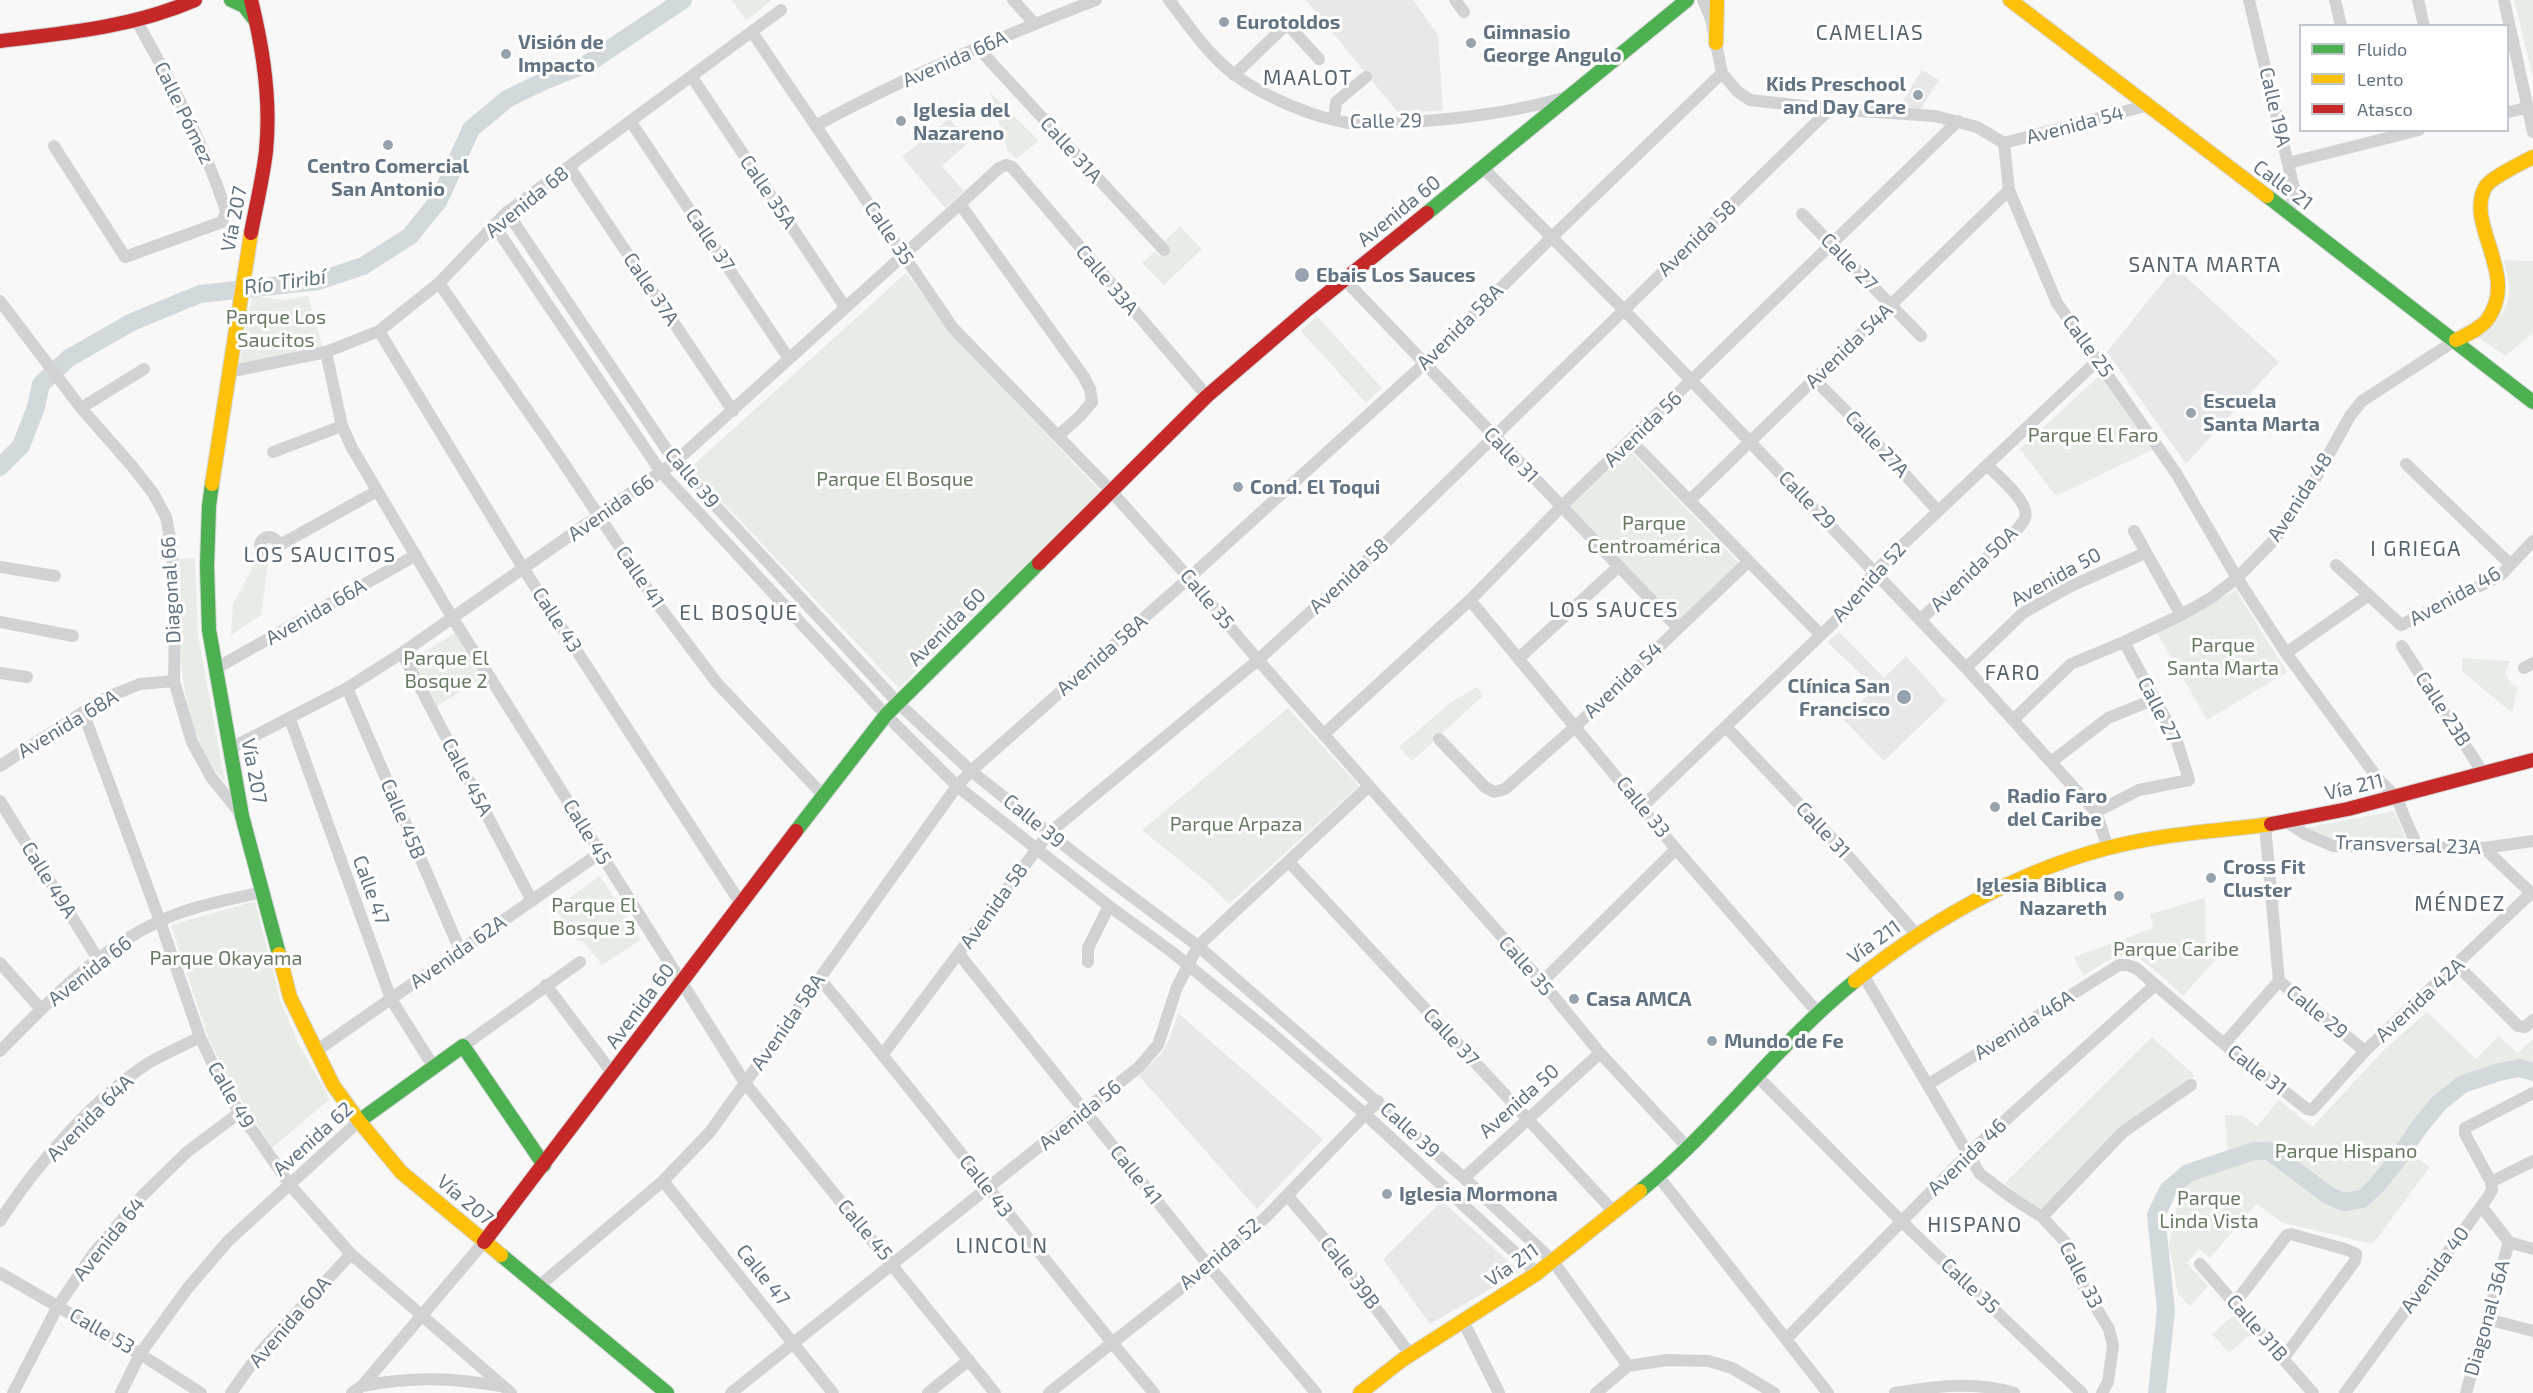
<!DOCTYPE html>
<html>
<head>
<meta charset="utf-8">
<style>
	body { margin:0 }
	#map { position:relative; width:2533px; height:1393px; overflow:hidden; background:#f8f8f8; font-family:"Exo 2",sans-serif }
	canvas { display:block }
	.legend { position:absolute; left:2299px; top:24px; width:210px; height:108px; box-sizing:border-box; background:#fff; border:2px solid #c0c7ce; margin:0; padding:8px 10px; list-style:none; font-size:18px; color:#627484 }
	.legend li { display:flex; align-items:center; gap:12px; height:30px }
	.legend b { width:30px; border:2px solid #c0c7ce }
</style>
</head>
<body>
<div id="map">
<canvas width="2533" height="1393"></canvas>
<ul class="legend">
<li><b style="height:8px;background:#4caf50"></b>Fluido</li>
<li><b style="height:8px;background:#ffc107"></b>Lento</li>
<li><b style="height:8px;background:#c62828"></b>Atasco</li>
</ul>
</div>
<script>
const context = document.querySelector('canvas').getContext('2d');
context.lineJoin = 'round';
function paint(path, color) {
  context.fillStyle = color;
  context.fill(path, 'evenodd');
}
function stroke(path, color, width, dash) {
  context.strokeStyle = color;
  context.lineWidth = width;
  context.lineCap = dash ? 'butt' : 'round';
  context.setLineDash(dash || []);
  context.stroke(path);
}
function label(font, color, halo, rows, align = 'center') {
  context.font = font + ' "Exo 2",sans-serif';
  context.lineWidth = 6;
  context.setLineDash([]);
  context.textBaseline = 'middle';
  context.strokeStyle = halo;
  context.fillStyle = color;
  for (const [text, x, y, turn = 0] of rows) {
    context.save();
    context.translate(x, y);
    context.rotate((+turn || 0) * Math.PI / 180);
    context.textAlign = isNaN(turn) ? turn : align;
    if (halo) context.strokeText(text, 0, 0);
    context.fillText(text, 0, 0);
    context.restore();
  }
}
const built = new Path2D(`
	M1306,0H1413L1438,35L1443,110L1399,114Z
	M1922,70L1939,80L1919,112L1897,110Z
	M949,118L969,142L942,166L964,191L945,208L902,157Z
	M2175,267L2279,362L2186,464L2107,352Z
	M1839,632L1884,678L1906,656L1946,701L1884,761L1844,720L1870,693L1860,681L1864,677L1827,642Z
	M1178,1013L1323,1139L1257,1209L1139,1076L1161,1054L1169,1040Z
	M1442,1201L1520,1272L1430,1324L1383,1259Z`);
const green = new Path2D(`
	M732,0H772L746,21Z
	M2514,0H2533V77Z
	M990,92L1039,141L1016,159L1007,149Z
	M1180,226L1202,249L1164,285L1142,263L1155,251L1162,257L1170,249L1164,242Z
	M2504,260L2533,261V333L2505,356L2478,337C2511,309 2514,302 2504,260Z
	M906,273L950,332L1100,491L899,688L690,468Z
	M252,296L284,300L308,296L323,349L239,365Z
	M1317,316L1382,388L1366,403L1301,331Z
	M2100,375L2152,450L2056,496L2020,449Z
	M1629,450L1739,563L1679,620L1570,507Z
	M195,558L198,635L225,782C172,723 181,632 179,559Z
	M257,560L268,564L261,615L231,635L233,604Z
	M2236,590L2287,672L2207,720L2157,633Z
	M456,632L483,678L432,709L407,663Z
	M2462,658L2510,661L2505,673L2511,684L2518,687L2512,713L2462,671Z
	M1477,687L1483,696L1412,761L1399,747L1450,703Z
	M1288,708L1359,786L1229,904L1208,883L1142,830Z
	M2394,811L2406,838L2332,840L2304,828Z
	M600,876L641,940L602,965L583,941H578L555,908Z
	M2205,898L2206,942L2221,954L2183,996C2172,986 2141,953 2126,955C2110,957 2096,968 2083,976L2074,957L2153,928L2150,914Z
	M255,901L281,1002L298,1043L330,1099L272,1148L231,1084L209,1040L171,925Z
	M2427,1012L2476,1059L2498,1036L2518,1053L2533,1039V1069C2517,1065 2504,1067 2489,1072C2480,1074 2470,1076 2463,1080C2433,1097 2412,1130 2393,1157C2385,1169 2374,1189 2361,1195C2329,1210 2298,1158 2273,1148C2259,1143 2241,1152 2228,1156L2225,1115L2243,1116L2257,1126L2279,1100L2312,1127L2383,1051Z
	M2152,1037L2195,1076L2123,1125L2041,1209L2019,1197L2005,1183Z
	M2408,1151L2430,1167L2373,1244L2283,1223L2256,1204L2210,1258L2199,1249L2187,1263L2208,1286L2190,1306L2178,1294L2169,1246L2179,1194L2188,1181L2210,1171L2239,1162L2261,1159L2272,1162L2339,1210C2345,1209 2352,1209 2358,1207C2381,1200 2396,1170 2408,1151Z
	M2235,1314L2253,1332L2229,1353L2212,1334Z`);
const river = new Path2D(`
	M0,467L21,446L36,407L41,384L69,358L132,322L200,294L318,281L363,266L410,236L439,200L471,129L507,99L544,81L587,64L683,0
	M2157,1393L2166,1310L2156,1215L2168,1190L2188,1173L2254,1151H2269L2328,1195L2344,1202L2362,1199L2376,1186L2394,1164L2420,1126L2439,1103L2463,1084L2499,1072L2520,1068L2533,1072`);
const street = new Path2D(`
	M1013,0L1035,24
	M1169,0C1190,27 1208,55 1235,75C1263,96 1314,118 1349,123C1368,125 1389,123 1408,122C1462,119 1515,112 1567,97
	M1455,0L1464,12
	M1703,0L1711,19L1722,73L1737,91L1750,100L1830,109L1935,116L1977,127L2004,143
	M2249,0L2295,193L2288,213
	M2335,0L2341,26
	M2418,0L2424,26
	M2504,0L2533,132
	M752,32L953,328L1111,491L1189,578L1258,660L1542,982L1600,1053L1688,1148
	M979,49L1164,250
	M1234,75L1287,24L1319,59
	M692,77L845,307
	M2508,112L2527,108
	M1334,120L1336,102L1366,77
	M631,122L789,359
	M817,125C906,76 1001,37 1096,0
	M2004,143L2009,190L2057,303L2176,473L2237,578L2286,653L2379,780L2396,797L2417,846
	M2004,143L2145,106
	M54,146L125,257L222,222L226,211C204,144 172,83 137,22
	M2288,163L2419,130
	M570,168L733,411
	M1483,168L1623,309L1966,668L2096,812L2108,848
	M960,204L1084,377L1090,389L1092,402L1080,416L1058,436
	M507,212L675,462L898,703L971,771L1079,857L1198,946L1464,1178L1553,1261L1628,1366
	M1802,214L1921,336
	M494,225L661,472L886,715L957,786L1109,906L1172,952L1275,1036L1366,1115L1537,1273
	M1345,280L1678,628
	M439,283L557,453L659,606L717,683L823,795
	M0,301L81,408L132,466L153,493L166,517L172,548L175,618L174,681L192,742L211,777L240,813
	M379,331L523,568L741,904
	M326,352L342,426L352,448L452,617L745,1083L995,1393
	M228,372L326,352L379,331L439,283L507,212L781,10
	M1815,380L1864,429L1937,510
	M81,408L144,369
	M1631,441L1820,634
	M273,452L342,426
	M2406,464L2510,564
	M1689,501L2009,190
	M2134,531L2181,615
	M260 546a9 9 0 1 1 18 0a9 9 0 1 1-18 0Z
	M278,546L377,491
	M2336,565L2401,625L2490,581L2502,574L2533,541
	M0,567L55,576
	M1470,600L1676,849L1818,1013
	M1921,619L2017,530C2019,526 2024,522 2025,518C2031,503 1997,475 1987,465
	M0,622L73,636
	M2402,646L2483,773
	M402,653L532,901
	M2286,653L2369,595
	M1519,658L1618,567
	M1966,668L2023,613L2069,587L2145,553
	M2524,668L2533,663
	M215,669L416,555
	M0,673L27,677
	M347,688L460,950
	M83,712L160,921L200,1037L226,1092L290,1185L351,1254L511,1393
	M290,719L391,999L433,1066
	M2013,720L2071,664L2124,642L2181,615L2211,598L2237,578L2276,538L2315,479L2350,416L2362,401L2456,340
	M1726,727L1842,849L1917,935
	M1324,734L1470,600L1561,507L1958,121
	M1439,739L1485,787L1494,792L1505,789L1576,726L1748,562
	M229,749L347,688L402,653L675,462L960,204L999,168L1006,165L1012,167L1207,396
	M2051,762L2108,718L2155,699
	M0,766L105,698L140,684L174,681
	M0,801L98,959
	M1643,806L1851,606L1875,571L2098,360
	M2096,812L2139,790L2189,780L2176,738L2124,642
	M2287,822L2305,834L2333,846L2484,848L2533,841
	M2265,825L2279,981L2365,1051
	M2484,848L2533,895
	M1289,862L1614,1212
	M959,954L1209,1266L1316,1393
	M1088,962V948L1109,906
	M0,963L41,1009
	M2457,965L2518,1026L2525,1027L2533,1020
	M1862,973L1980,1174L2015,1200L2042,1217L2069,1246L2077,1276L2109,1329L2113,1346L2108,1382L2102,1393
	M819,978C934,1114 1039,1257 1154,1393
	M1542,982L1676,849
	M546,985L613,1074
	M2224,1044L2279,981
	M463,1046L580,962
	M0,1051C48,1002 97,950 160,921C192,906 228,900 262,892
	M316,1051L600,853
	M883,1054L1049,833L1258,660L1379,549L1830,109
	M1757,1076L1901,1221L2082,1393
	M1929,1084L2119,965H2127L2136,968L2224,1044L2307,1109L2312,1110L2365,1051L2531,893
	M1658,1176L1828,1393
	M1464,1178L1600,1053
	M663,1181L833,1393
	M2491,1182L2465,1134V1128L2533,1093
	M1287,1195L1322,1236L1410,1354
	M2482,1207L2509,1242
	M2042,1217L2123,1132L2191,1085
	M0,1221C36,1165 91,1101 147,1064C163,1054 183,1046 200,1037
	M2509,1242L2533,1249
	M2200,1264L2313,1393
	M0,1273L140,1354L201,1393
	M539,1286L663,1181L710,1132L957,786L971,771L1189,578L1424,364L1552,237L1722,73
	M2235,1303L2287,1235L2291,1234L2348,1250L2356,1254L2355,1261L2283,1359
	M2487,1319L2533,1331
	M1463,1321L1499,1393
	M1787,1338L1969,1153L2155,985
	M362,1386C414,1376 449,1378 501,1386
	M13,1393L58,1306L93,1254L142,1196L187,1152L239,1113
	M121,1393L140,1354L187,1289L228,1241L359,1121
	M231,1393L261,1351L351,1254
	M352,1393L362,1386L484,1242
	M731,1393L1139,1067L1158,1045L1177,987L1198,946L1369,786
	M928,1393L969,1360
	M1049,1393L1209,1266L1266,1217L1378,1101
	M1596,1393L1628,1366L1667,1360L1709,1361L1732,1368L1774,1393
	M1895,1393C1933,1386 1977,1381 2014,1393
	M2345,1393L2488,1197L2492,1190L2491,1182L2533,1161
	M2466,1393L2509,1242`);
const fast = new Path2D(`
	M231,0L244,6L255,20
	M2267,196L2533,402
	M1427,213L1687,0
	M212,484L209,506L207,566L209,630L242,816L279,954
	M796,831L886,715L1039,563
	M359,1121L463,1046L544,1165
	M1640,1191C1718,1127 1777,1044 1855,981
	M501,1255L667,1393`);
const slow = new Path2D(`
	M2010,0L2267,196
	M1716,43L1717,0
	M2456,340C2466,335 2480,329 2487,320C2521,275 2463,223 2486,186C2492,177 2522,163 2533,157
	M212,484L251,233
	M279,954L290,997L333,1085L359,1121L401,1172L501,1255
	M1855,981C1938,914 2039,859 2144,840C2186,832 2229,830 2271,824
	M1360,1393L1402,1360L1536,1274L1640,1191`);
const jam = new Path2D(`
	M251,0C263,48 271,102 266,151C263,178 256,206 251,233
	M0,41C67,33 133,27 195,0
	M1039,563L1207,396L1308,309L1427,213
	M2271,824L2348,809L2533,760
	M484,1242L796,831`);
const markers = [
	[1224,22,6,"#96a2ad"],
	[1471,43,6,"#96a2ad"],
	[506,54,6,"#96a2ad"],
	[1918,95,6,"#96a2ad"],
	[901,121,6,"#96a2ad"],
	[388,145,6,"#96a2ad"],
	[1302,275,8,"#96a2ad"],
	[2191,413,6,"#96a2ad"],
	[1238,487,6,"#96a2ad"],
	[1904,697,8,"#96a2ad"],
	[1995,807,6,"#96a2ad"],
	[2211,878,6,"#96a2ad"],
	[2119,896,6,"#96a2ad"],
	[1574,999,6,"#96a2ad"],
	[1712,1041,6,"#96a2ad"],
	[1387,1194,6,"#96a2ad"]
];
const poiNames = [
	["Eurotoldos",1236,22],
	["Gimnasio",1483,32],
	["George Angulo",1483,55],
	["Visión de",518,42],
	["Impacto",518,65],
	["Kids Preschool",1906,84,"right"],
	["and Day Care",1906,107,"right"],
	["Iglesia del",913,110],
	["Nazareno",913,133],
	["Centro Comercial",388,166,"center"],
	["San Antonio",388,189,"center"],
	["Ebais Los Sauces",1316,275],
	["Escuela",2203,401],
	["Santa Marta",2203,424],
	["Cond. El Toqui",1250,487],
	["Clínica San",1890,686,"right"],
	["Francisco",1890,709,"right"],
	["Radio Faro",2007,796],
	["del Caribe",2007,819],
	["Cross Fit",2223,867],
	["Cluster",2223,890],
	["Iglesia Biblica",2107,885,"right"],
	["Nazareth",2107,908,"right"],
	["Casa AMCA",1586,999],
	["Mundo de Fe",1724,1041],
	["Iglesia Mormona",1399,1194]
];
const streetNames = [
	["Avenida 66A",955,59,-24],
	["Calle 19A",2275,107,77],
	["Calle Pómez",184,113,64],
	["Calle 29",1386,121,-1],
	["Avenida 54",2075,125,-15],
	["Calle 31A",1071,150,48],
	["Calle 21",2283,185,37],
	["Calle 35A",768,192,56],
	["Avenida 68",527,202,-39],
	["Avenida 60",1399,211,-39],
	["Vía 207",234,219,-79],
	["Calle 35",889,233,56],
	["Avenida 58",1697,238,-44],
	["Calle 37",710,240,56],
	["Calle 27",1849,262,46],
	["Calle 33A",1107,280,50],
	["Calle 37A",651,289,56],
	["Avenida 58A",1460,327,-45],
	["Avenida 54A",1849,346,-44],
	["Calle 25",2088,346,54],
	["Avenida 56",1643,429,-44],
	["Calle 27A",1877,444,47],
	["Calle 31",1511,455,46],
	["Calle 39",692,478,50],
	["Avenida 48",2300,497,-57],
	["Calle 29",1807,500,46],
	["Avenida 66",611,508,-35],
	["Avenida 50A",1974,569,-44],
	["Avenida 58",1349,576,-43],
	["Calle 41",640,577,56],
	["Avenida 50",2056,577,-29],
	["Avenida 52",1869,582,-48],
	["Diagonal 66",171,590,-93],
	["Avenida 46",2455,596,-29],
	["Calle 35",1207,599,50],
	["Avenida 66A",316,612,-30],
	["Calle 43",557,620,57],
	["Avenida 60",947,627,-45],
	["Avenida 58A",1102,655,-41],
	["Avenida 54",1623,680,-44],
	["Calle 23B",2443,709,57],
	["Calle 27",2159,710,63],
	["Avenida 68A",68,724,-31],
	["Vía 207",254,771,79],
	["Calle 45A",467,777,62],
	["Vía 211",2354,787,-13],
	["Calle 33",1643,807,51],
	["Calle 45B",403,819,67],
	["Calle 39",1034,821,39],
	["Calle 31",1823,830,47],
	["Calle 45",587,832,58],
	["Transversal 23A",2408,845,2],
	["Calle 49A",49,880,58],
	["Calle 47",371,890,70],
	["Avenida 58",994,906,-54],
	["Vía 211",1874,942,-36],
	["Avenida 62A",458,952,-35],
	["Calle 35",1526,966,49],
	["Avenida 66",90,971,-38],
	["Avenida 42A",2420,1000,-43],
	["Avenida 60",640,1006,-53],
	["Calle 29",2317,1012,39],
	["Avenida 58A",788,1022,-55],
	["Avenida 46A",2024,1025,-32],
	["Calle 37",1451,1037,47],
	["Calle 31",2257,1070,38],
	["Calle 49",231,1095,60],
	["Avenida 50",1519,1101,-42],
	["Avenida 56",1080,1115,-39],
	["Avenida 64A",90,1118,-45],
	["Calle 39",1410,1130,42],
	["Avenida 62",313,1139,-42],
	["Avenida 46",1967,1157,-44],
	["Calle 41",1136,1175,51],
	["Calle 43",986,1186,52],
	["Vía 207",465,1200,40],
	["Calle 45",865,1230,50],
	["Avenida 64",109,1239,-51],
	["Avenida 52",1220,1254,-40],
	["Vía 211",1512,1265,-35],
	["Avenida 40",2435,1270,-54],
	["Calle 39B",1350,1273,53],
	["Calle 47",763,1275,51],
	["Calle 33",2081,1275,63],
	["Calle 35",1970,1286,43],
	["Diagonal 36A",2487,1318,-74],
	["Avenida 60A",290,1322,-49],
	["Calle 31B",2257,1328,49],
	["Calle 53",102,1331,30]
];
const parkNames = [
	["Parque Los",276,317],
	["Saucitos",276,340],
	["Parque El Faro",2093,435],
	["Parque El Bosque",895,479],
	["Parque",1654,523],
	["Centroamérica",1654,546],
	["Parque",2223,645],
	["Santa Marta",2223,668],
	["Parque El",446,658],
	["Bosque 2",446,681],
	["Parque Arpaza",1236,824],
	["Parque El",594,905],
	["Bosque 3",594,928],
	["Parque Caribe",2176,949],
	["Parque Okayama",226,958],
	["Parque Hispano",2346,1151],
	["Parque",2209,1198],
	["Linda Vista",2209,1221]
];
const neighbourhoodNames = [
	["CAMELIAS",1870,33],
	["MAALOT",1308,78],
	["SANTA MARTA",2205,265],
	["I GRIEGA",2416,549],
	["LOS SAUCITOS",320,555],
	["LOS SAUCES",1614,610],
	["EL BOSQUE",739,613],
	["FARO",2013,673],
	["MÉNDEZ",2460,904],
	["HISPANO",1975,1225],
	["LINCOLN",1002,1246]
];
const waterNames = [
	["Río Tiribí",285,282,-8]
];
paint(built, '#e7e8e9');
paint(green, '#e8ece6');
stroke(river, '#d2d9dd', 18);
stroke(fast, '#d3d5d7', 16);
stroke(slow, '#d3d5d7', 16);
stroke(jam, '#d3d5d7', 16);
stroke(street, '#d1d2d3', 12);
stroke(fast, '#4caf50', 14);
stroke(slow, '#ffc107', 14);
stroke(jam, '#c62828', 14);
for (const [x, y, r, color] of markers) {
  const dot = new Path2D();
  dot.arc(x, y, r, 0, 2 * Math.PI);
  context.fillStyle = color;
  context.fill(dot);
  stroke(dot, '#fff', 2);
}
label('bold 20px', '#627484', '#fff', poiNames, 'left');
label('20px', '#627484', '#fff', streetNames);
label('20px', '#667b61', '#fff', parkNames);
context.letterSpacing = '1.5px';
label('21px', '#55636f', '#fff', neighbourhoodNames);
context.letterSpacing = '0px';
label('italic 21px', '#5d747e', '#fff', waterNames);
</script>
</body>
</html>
